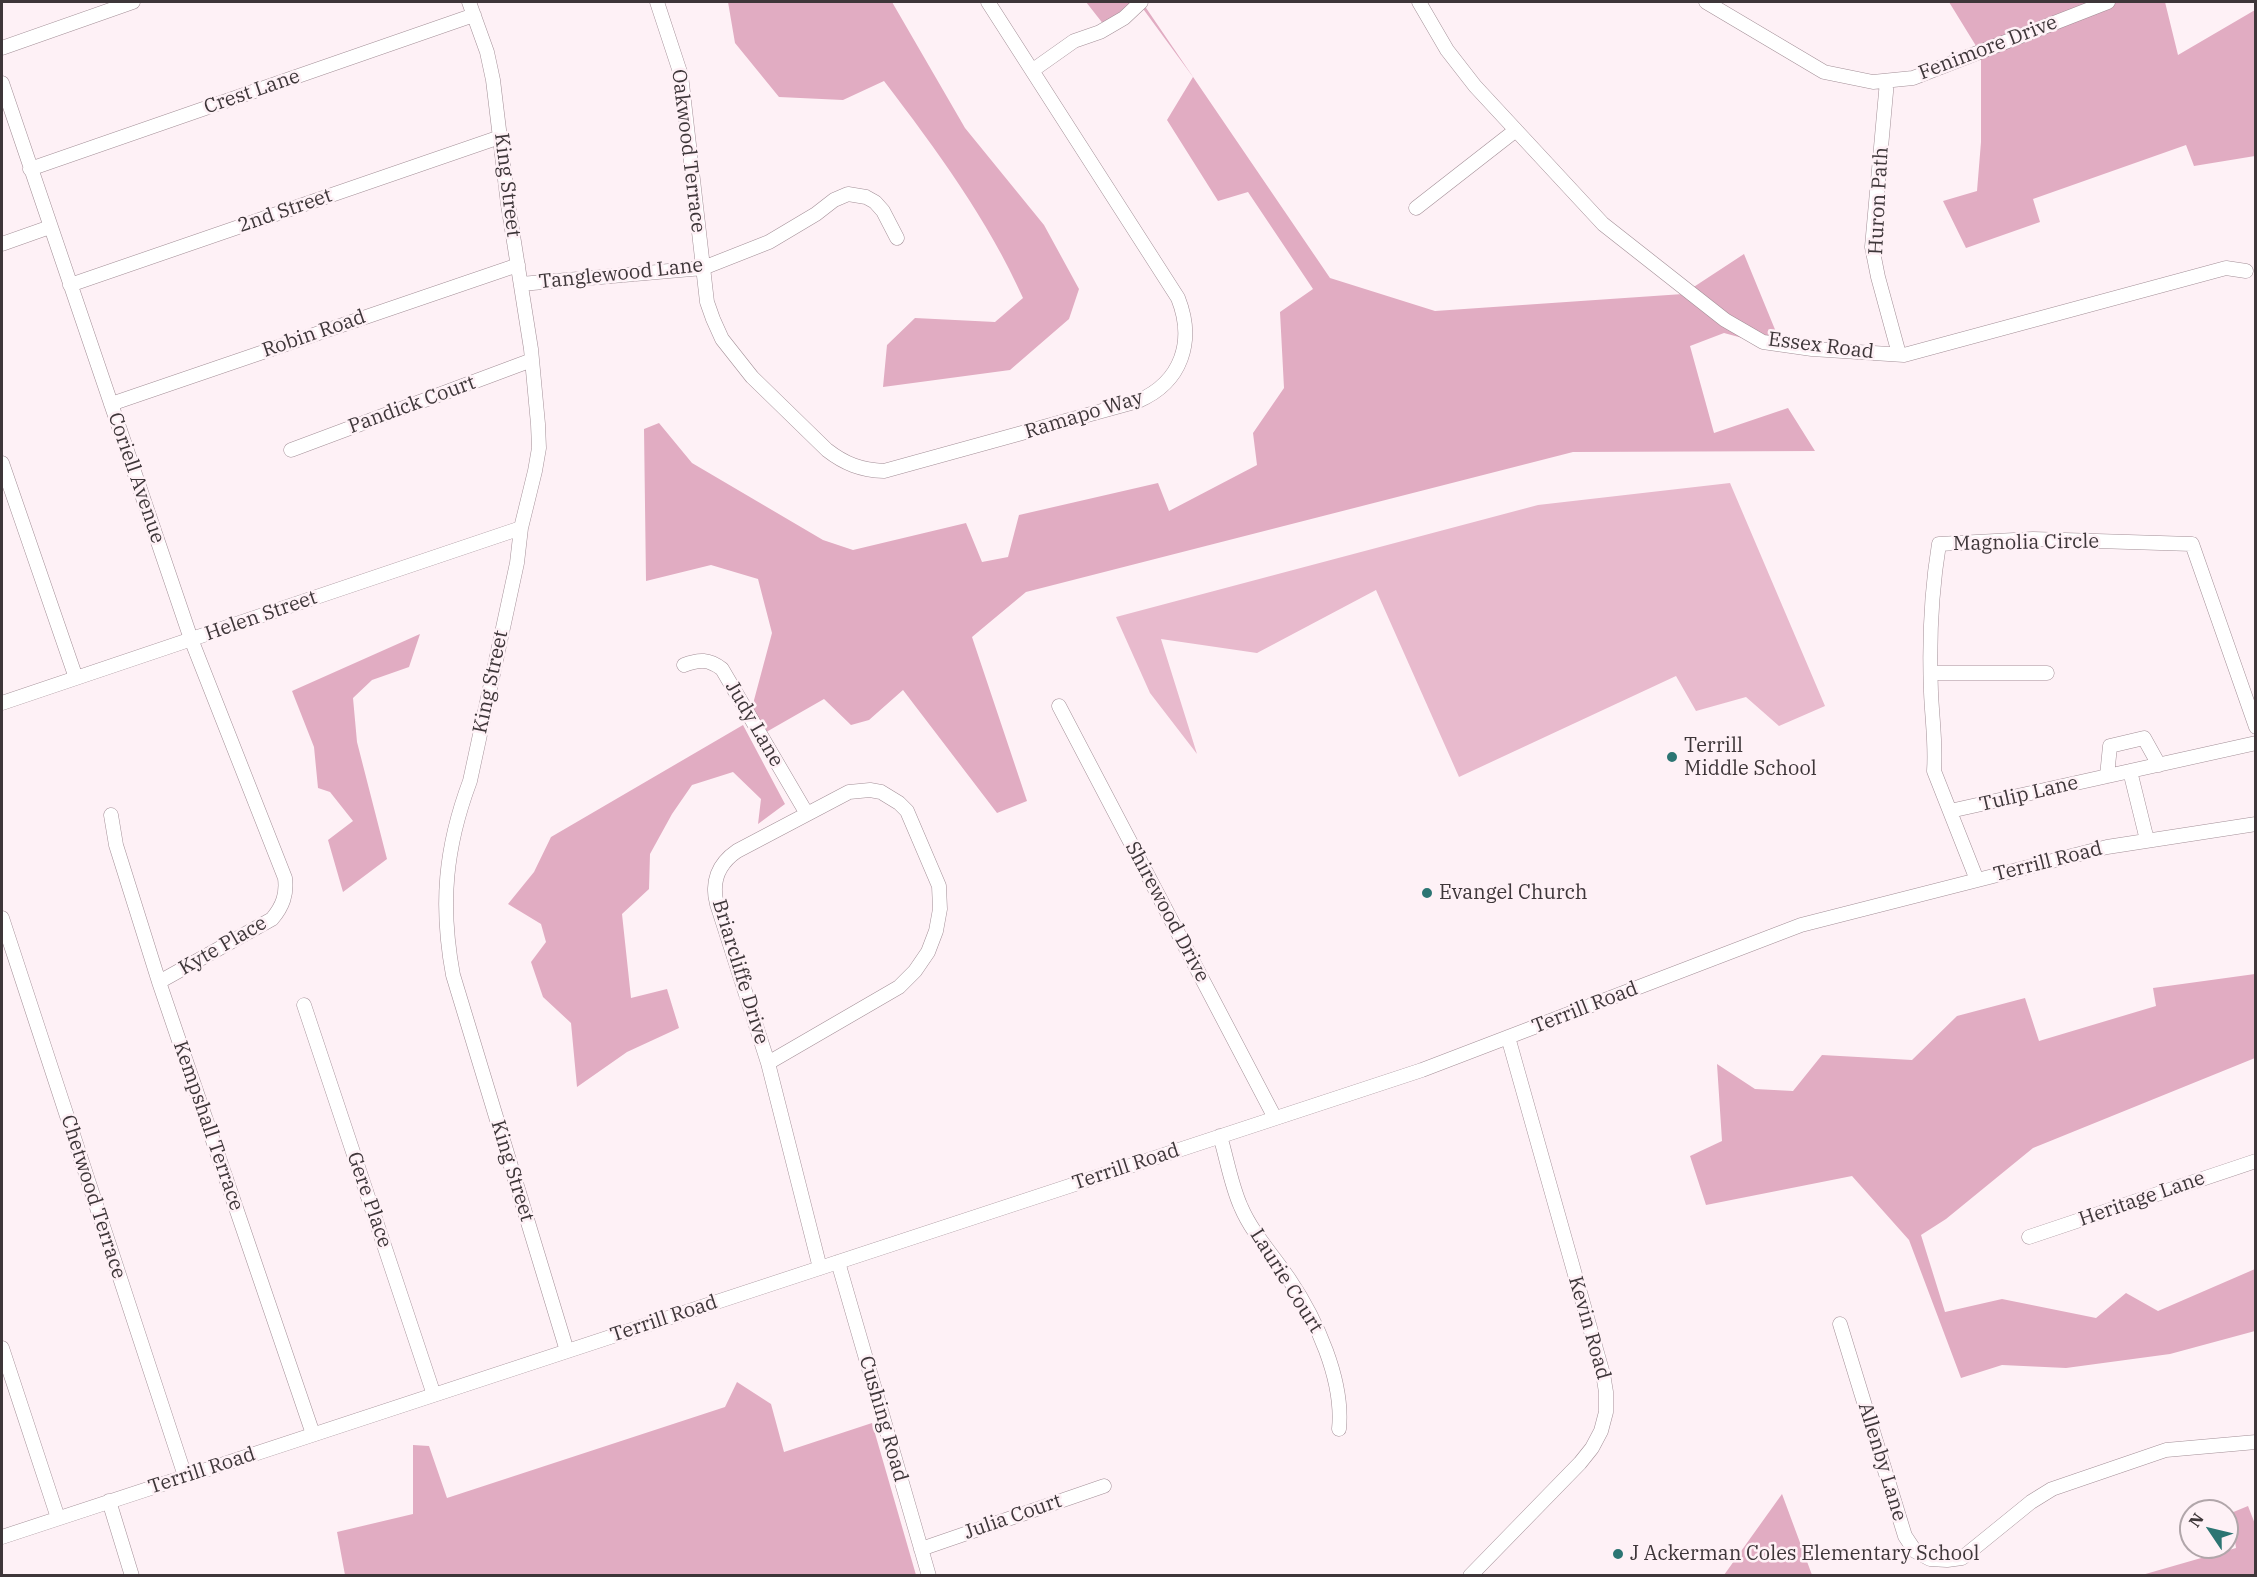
<!DOCTYPE html>
<html>
<head>
<meta charset="utf-8">
<style>
	body { margin:0 }
	#map { position:relative; width:2257px; height:1577px; overflow:hidden; background:#fef1f6; font-family:"IBM Plex Serif",serif }
	canvas { display:block }
	.frame { position:absolute; inset:0; border:3px solid #3e3639; pointer-events:none }
	.north { position:absolute; left:2179px; top:1499px; width:60px; height:60px; box-sizing:border-box; background:#fef1f6; border:2px solid #b1a6aa; border-radius:50%; rotate:305deg; font-size:16px; font-weight:700; line-height:24px; text-align:center; color:#3e3639 }
	.north::after { content:''; display:block; margin:auto; width:21px; height:27px; background:#2c7573; clip-path:polygon(50% 0,100% 100%,50% 72%,0 100%) }
</style>
</head>
<body>
<div id="map">
<canvas width="2257" height="1577"></canvas>
<div class="frame"></div>
<div class="north">N</div>
</div>
<script>
const context = document.querySelector('canvas').getContext('2d');
context.lineJoin = 'round';
function paint(path, color) {
  context.fillStyle = color;
  context.fill(path, 'evenodd');
}
function stroke(path, color, width, dash) {
  context.strokeStyle = color;
  context.lineWidth = width;
  context.lineCap = dash ? 'butt' : 'round';
  context.setLineDash(dash || []);
  context.stroke(path);
}
function label(font, color, halo, rows, align = 'center') {
  context.font = font + ' "IBM Plex Serif",serif';
  context.lineWidth = 5;
  context.setLineDash([]);
  context.textBaseline = 'middle';
  context.strokeStyle = halo;
  context.fillStyle = color;
  for (const [text, x, y, turn = 0] of rows) {
    context.save();
    context.translate(x, y);
    context.rotate((+turn || 0) * Math.PI / 180);
    context.textAlign = isNaN(turn) ? turn : align;
    if (halo) context.strokeText(text, 0, 0);
    context.fillText(text, 0, 0);
    context.restore();
  }
}
const green = new Path2D(`
	M1730,483L1825,706L1779,726L1746,697L1696,711L1676,676L1459,777L1376,590L1257,653L1161,639L1197,754L1150,693L1116,617L1538,505Z`);
const forest = new Path2D(`
	M728,2H892L965,128L1044,225L1079,289L1069,319L1010,370L883,387L887,345L915,318L995,322L1023,298C988,220 936,149 884,81L843,100L779,97L735,43Z
	M1086,2H1142L1330,278L1435,311L1683,294L1744,254L1783,349L1724,333L1690,346L1714,433L1788,408L1815,451L1573,452L1026,592L972,637L1027,801L997,813L903,690L869,720L851,725L824,699L761,735L750,715L772,633L758,579L711,565L646,581L644,429L659,423L692,463L823,540L853,550L966,523L982,562L1008,557L1019,515L1158,483L1169,511L1257,465L1253,433L1284,388L1280,312L1313,289L1248,192L1218,201L1167,120L1193,77L1141,6L1108,30Z
	M1949,2H2165L2178,55L2255,10V156L2194,166L2186,145L2033,199L2040,222L1966,248L1943,201L1977,191L1981,142V54Z
	M420,634L409,667L372,680L353,698L357,742L387,859L343,892L328,840L353,821L330,792L318,788L314,747L292,691Z
	M743,725L785,804L758,824L761,799L733,772L692,785L672,814L650,854L649,889L622,914L631,998L667,989L679,1028L627,1052L577,1087L571,1023L543,997L531,962L546,942L541,924L508,904L534,872L551,837Z
	M2255,974V1058L2033,1148L1946,1219L1921,1235L1945,1312L2002,1299L2096,1318L2126,1293L2158,1311L2255,1269V1331L2170,1354L2066,1368L2002,1365L1961,1378L1909,1240L1852,1176L1706,1205L1690,1156L1722,1141L1717,1064L1755,1089L1793,1091L1822,1055L1912,1060L1957,1016L2025,998L2039,1041L2156,1006L2153,988Z
	M737,1382L771,1404L784,1452L872,1423L916,1575H345L337,1532L413,1514V1445L429,1446L447,1498L725,1407Z
	M1782,1494L1812,1575H1724Z
	M2248,1506L2255,1524V1575H2142L2236,1548L2231,1513Z`);
const minor = new Path2D(`
	M469,2L487,52L493,80L508,204L531,349L538,424L539,448L535,471L521,528L517,563L470,781C445,848 440,905 453,975L567,1351
	M657,2L681,75L707,302L713,319L722,339L752,377L827,450C845,464 861,470 884,471L1138,401C1182,382 1195,341 1178,298L988,2
	M1419,2L1447,50L1475,86L1603,224L1725,320L1763,342L1812,349L1904,355L2226,268L2246,271
	M1706,2L1824,72L1873,82L1913,78L2108,2
	M2,48L133,2
	M1033,70L1074,41L1100,32L1124,18L1141,2
	M1887,81L1872,247L1878,277L1899,354
	M2,83L191,639L285,878C287,894 283,906 272,919L159,982
	M30,169L474,15
	M1416,208L1516,130
	M2,244L50,227
	M521,284L703,268L769,242L816,214L834,200L848,194L866,197L875,202L883,211L897,238
	M70,285L500,137
	M111,404L518,265
	M291,450L532,360
	M2,463L76,678
	M684,665C699,659 709,659 722,669L807,814
	M1931,673H2047
	M2,703L521,528
	M1059,706L1275,1118
	M2130,771L2147,840
	M2107,776L2110,746L2144,738L2159,765
	M1950,811L2256,743
	M111,815L116,845L159,982L313,1434
	M1977,880L1934,771C1936,744 1932,718 1931,692C1929,642 1931,593 1939,544L2033,539L2192,544L2256,727
	M2,918L185,1476
	M304,1005L434,1395
	M768,1063L899,987L915,971L928,952L936,931L940,909L939,886L907,811L899,803L881,792L870,790L849,792L737,851C718,864 711,882 717,904L768,1063L820,1268
	M1220,1136C1227,1159 1231,1185 1241,1207C1252,1233 1273,1255 1289,1279C1316,1319 1344,1380 1339,1429
	M2029,1237L2256,1161
	M838,1262L929,1576
	M1840,1324L1905,1536L1915,1551L1930,1559L1947,1560L1962,1558L2031,1502L2052,1489L2166,1450L2256,1442
	M2,1348L58,1518
	M109,1501L132,1576
	M2,1537L1422,1070L1801,925L2107,847L2256,824
	M921,1549L1104,1486
	M1470,1576L1580,1463L1592,1448L1601,1431L1606,1412V1392L1603,1374L1508,1037`);
const markers = [
	[1672,757,6,"#2c7573"],
	[1427,893,6,"#2c7573"],
	[1618,1554,6,"#2c7573"]
];
const streetNames = [
	["Fenimore Drive",1988,48,-21],
	["Crest Lane",252,92,-19],
	["Oakwood Terrace",688,151,83],
	["King Street",507,185,83],
	["Huron Path",1879,201,-87],
	["2nd Street",285,211,-19],
	["Tanglewood Lane",621,274,-6],
	["Robin Road",314,334,-19],
	["Essex Road",1821,346,7],
	["Pandick Court",412,405,-20],
	["Ramapo Way",1084,415,-17],
	["Coriell Avenue",136,478,71],
	["Magnolia Circle",2026,543,-1],
	["Helen Street",261,616,-19],
	["King Street",491,682,-78],
	["Judy Lane",754,724,60],
	["Tulip Lane",2029,794,-13],
	["Terrill Road",2048,862,-14],
	["Shirewood Drive",1167,912,62],
	["Kyte Place",223,946,-30],
	["Briarcliffe Drive",740,972,73],
	["Terrill Road",1585,1008,-21],
	["Kempshall Terrace",208,1126,71],
	["Terrill Road",1126,1167,-18],
	["King Street",512,1171,73],
	["Chetwood Terrace",93,1197,72],
	["Heritage Lane",2142,1199,-19],
	["Gere Place",369,1200,71],
	["Laurie Court",1286,1281,58],
	["Terrill Road",664,1319,-18],
	["Kevin Road",1589,1328,74],
	["Cushing Road",883,1419,74],
	["Allenby Lane",1882,1462,73],
	["Terrill Road",202,1471,-18],
	["Julia Court",1013,1517,-19]
];
const poiNames = [
	["Terrill",1684,746],
	["Middle School",1684,769],
	["Evangel Church",1439,893],
	["J Ackerman Coles Elementary School",1630,1554]
];
paint(green, '#e8bacd');
paint(forest, '#e1acc2');
stroke(minor, '#a38f97', 15);
stroke(minor, '#fff', 14);
for (const [x, y, r, color] of markers) {
  const dot = new Path2D();
  dot.arc(x, y, r, 0, 2 * Math.PI);
  context.fillStyle = color;
  context.fill(dot);
  stroke(dot, '#fef1f6', 2);
}
label('20px', '#3e3639', '#fef1f6', streetNames);
label('20px', '#3e3639', '#fef1f6', poiNames, 'left');
</script>
</body>
</html>
